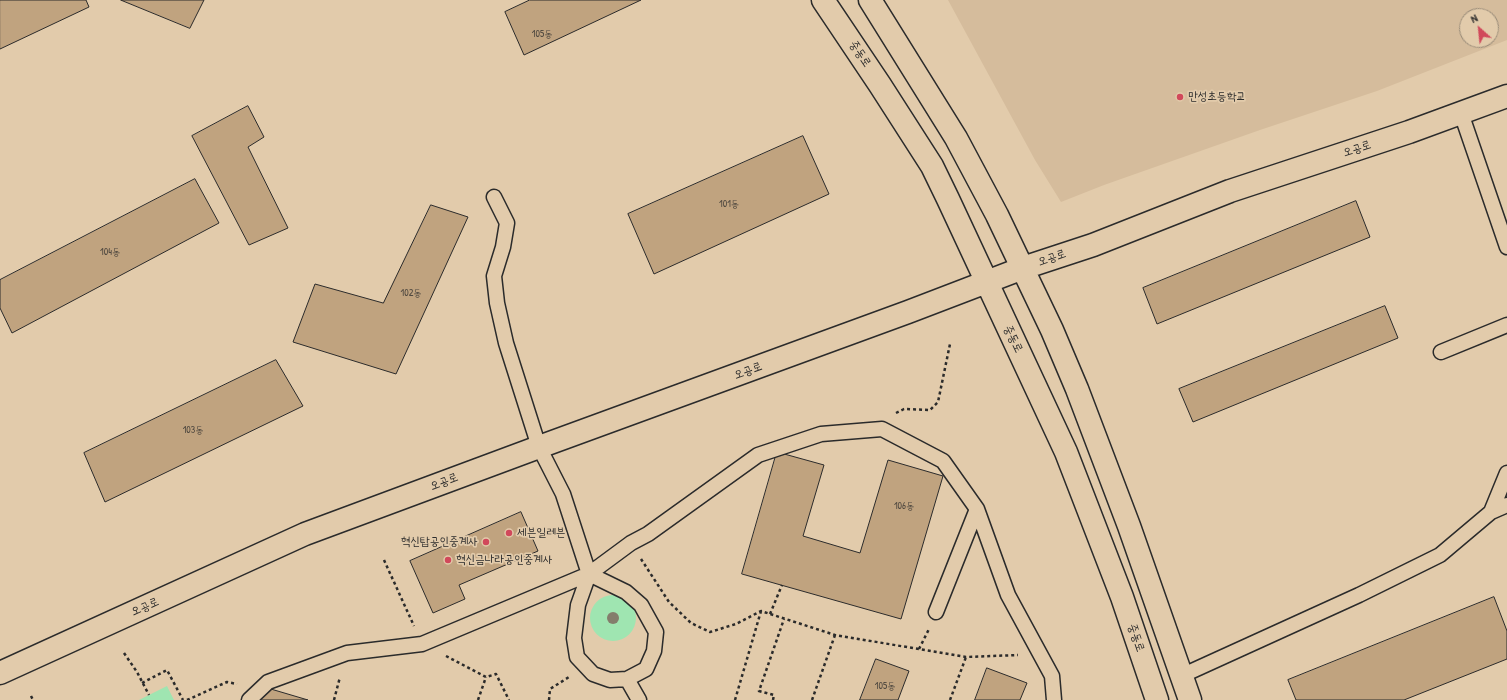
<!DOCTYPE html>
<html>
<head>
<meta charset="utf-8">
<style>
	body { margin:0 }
	#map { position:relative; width:1507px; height:700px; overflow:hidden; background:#e2cbab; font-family:"Patrick Hand",sans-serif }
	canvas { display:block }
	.north { position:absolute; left:1459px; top:8px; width:40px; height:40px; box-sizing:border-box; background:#e2cbab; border:1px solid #998b78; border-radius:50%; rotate:333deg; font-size:11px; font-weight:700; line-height:16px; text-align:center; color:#2b2b2b }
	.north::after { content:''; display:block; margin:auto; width:14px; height:18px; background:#d1495b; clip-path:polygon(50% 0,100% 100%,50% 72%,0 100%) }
</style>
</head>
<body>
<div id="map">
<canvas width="1507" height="700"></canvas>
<div class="north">N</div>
</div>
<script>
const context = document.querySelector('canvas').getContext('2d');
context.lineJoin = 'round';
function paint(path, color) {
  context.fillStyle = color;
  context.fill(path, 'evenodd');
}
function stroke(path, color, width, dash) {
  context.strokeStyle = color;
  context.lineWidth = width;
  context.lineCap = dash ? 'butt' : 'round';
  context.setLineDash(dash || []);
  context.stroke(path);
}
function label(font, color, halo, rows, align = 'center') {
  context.font = font + ' "Patrick Hand","Poor Story",sans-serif';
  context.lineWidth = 3.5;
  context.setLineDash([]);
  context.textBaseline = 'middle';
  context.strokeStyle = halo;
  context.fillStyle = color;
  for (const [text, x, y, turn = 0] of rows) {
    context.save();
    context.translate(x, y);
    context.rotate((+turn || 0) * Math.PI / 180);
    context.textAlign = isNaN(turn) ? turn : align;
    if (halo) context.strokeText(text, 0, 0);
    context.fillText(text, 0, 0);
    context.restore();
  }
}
const built = new Path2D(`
	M948,0H1507V40L1377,91L1260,130L1104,185L1061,202L1035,160ZM1467,16H1491V40H1467Z`);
const green = new Path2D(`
	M590 618a23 23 0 1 1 46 0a23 23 0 1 1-46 0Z
	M167,686L174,700H139Z`);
const building = new Path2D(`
	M0,0H86L89,7L0,49Z
	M121,0H204L190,28Z
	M530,0H641L524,55L505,12Z
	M248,106L264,137L248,147L288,228L249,245L192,136Z
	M803,136L829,194L654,274L628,214Z
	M195,179L219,223L12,333L0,308V280Z
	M1356,201L1370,237L1157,324L1143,288Z
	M431,205L468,217L396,374L293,342L315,284L383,303Z
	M1385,306L1398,338L1193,422L1179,389Z
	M276,360L303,406L105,502L84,453Z
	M777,452L824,465L803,536L860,553L888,460L943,476L901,619L742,574Z
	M521,512L538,551L459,585L465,599L433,613L410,561Z
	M1494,597L1507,631V659L1404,700H1296L1288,680Z
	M876,659L909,671L898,700H860Z
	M987,668L1027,683L1020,700H975Z
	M264,687L308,700H260Z`);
const path = new Path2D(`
	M896,413L904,409L930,410L938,402L950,344
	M641,559L669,602L691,623L710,632L736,624L761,611L835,635L966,657L1018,655
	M384,560L414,626
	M770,614L782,585
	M919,649L929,629
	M124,653L137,672L149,695
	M446,656L486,677L496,674L509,700
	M142,683L167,670L183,700
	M31,696L33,700
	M187,700L227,682L237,684
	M334,700L340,677
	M478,700L486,677
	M549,700L550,689L569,677
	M735,700L761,611
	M773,700L774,695L759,691L784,619
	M812,700L835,635
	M950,700L966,657`);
const lane = new Path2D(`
	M1461,113L1507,247
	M1441,352L1507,325
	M1491,512L1507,505
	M589,574L626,592L641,605L656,632L654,651L646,669L627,679
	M936,612L977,509
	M1181,676L1359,595L1440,555L1491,512L1507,473
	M249,700L268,682L347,653L422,644L589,574L563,494L539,447L506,343L497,303L494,276L503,247L507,223L494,197
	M639,700L627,679L610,680L593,674L577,657L574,638L578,605L589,574L631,543L648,534L758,455L821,434L882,429L943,461L977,509L1008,595L1052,676L1054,700`);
const street = new Path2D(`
	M823,0L880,85L932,166L948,199L1066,452L1122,597L1157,700
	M870,0L956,138L997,215L1052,330L1077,389L1129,526L1190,700
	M0,673L305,534L539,447L908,312L1023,268L1093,245L1230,191L1409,132L1507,96`);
const trees = [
	[613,618]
];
const markers = [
	[1180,97,4,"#d1495b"],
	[509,533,4,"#d1495b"],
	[486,542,4,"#d1495b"],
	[448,560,4,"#d1495b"]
];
const numberNames = [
	["105동",542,34],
	["101동",729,204],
	["104동",110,252],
	["102동",411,293],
	["103동",193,430],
	["106동",904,506],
	["105동",885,686]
];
const streetNames = [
	["중동로",860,54,56],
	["오공로",1357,149,-18],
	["오공로",1052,258,-19],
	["중동로",1013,339,64],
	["오공로",748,371,-20],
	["오공로",444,482,-21],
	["오공로",145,607,-24],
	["중동로",1136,638,71]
];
const poiNames = [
	["만성초등학교",1188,97],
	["세븐일레븐",517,533],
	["혁신탑공인중계사",478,542,"right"],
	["혁신금나라공인중계사",456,560]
];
paint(built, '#d5bc9c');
paint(green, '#9fe5b1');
paint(building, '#c0a37f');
stroke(building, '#2b2b2b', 1);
stroke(lane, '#2b2b2b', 17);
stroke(street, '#2b2b2b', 25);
stroke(path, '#2b2b2b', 2.5, [3, 3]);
stroke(lane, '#e2cbab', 14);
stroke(street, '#e2cbab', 22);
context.fillStyle = '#847d6c';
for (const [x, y] of trees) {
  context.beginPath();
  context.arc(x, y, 6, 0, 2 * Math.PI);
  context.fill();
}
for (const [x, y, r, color] of markers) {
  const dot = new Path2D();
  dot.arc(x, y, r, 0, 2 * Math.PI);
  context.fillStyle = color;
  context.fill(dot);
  stroke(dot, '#e2cbab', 1.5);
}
label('10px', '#504940', null, numberNames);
label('12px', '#2b2b2b', '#e2cbab', streetNames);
label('12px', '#2b2b2b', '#e2cbab', poiNames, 'left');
</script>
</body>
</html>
